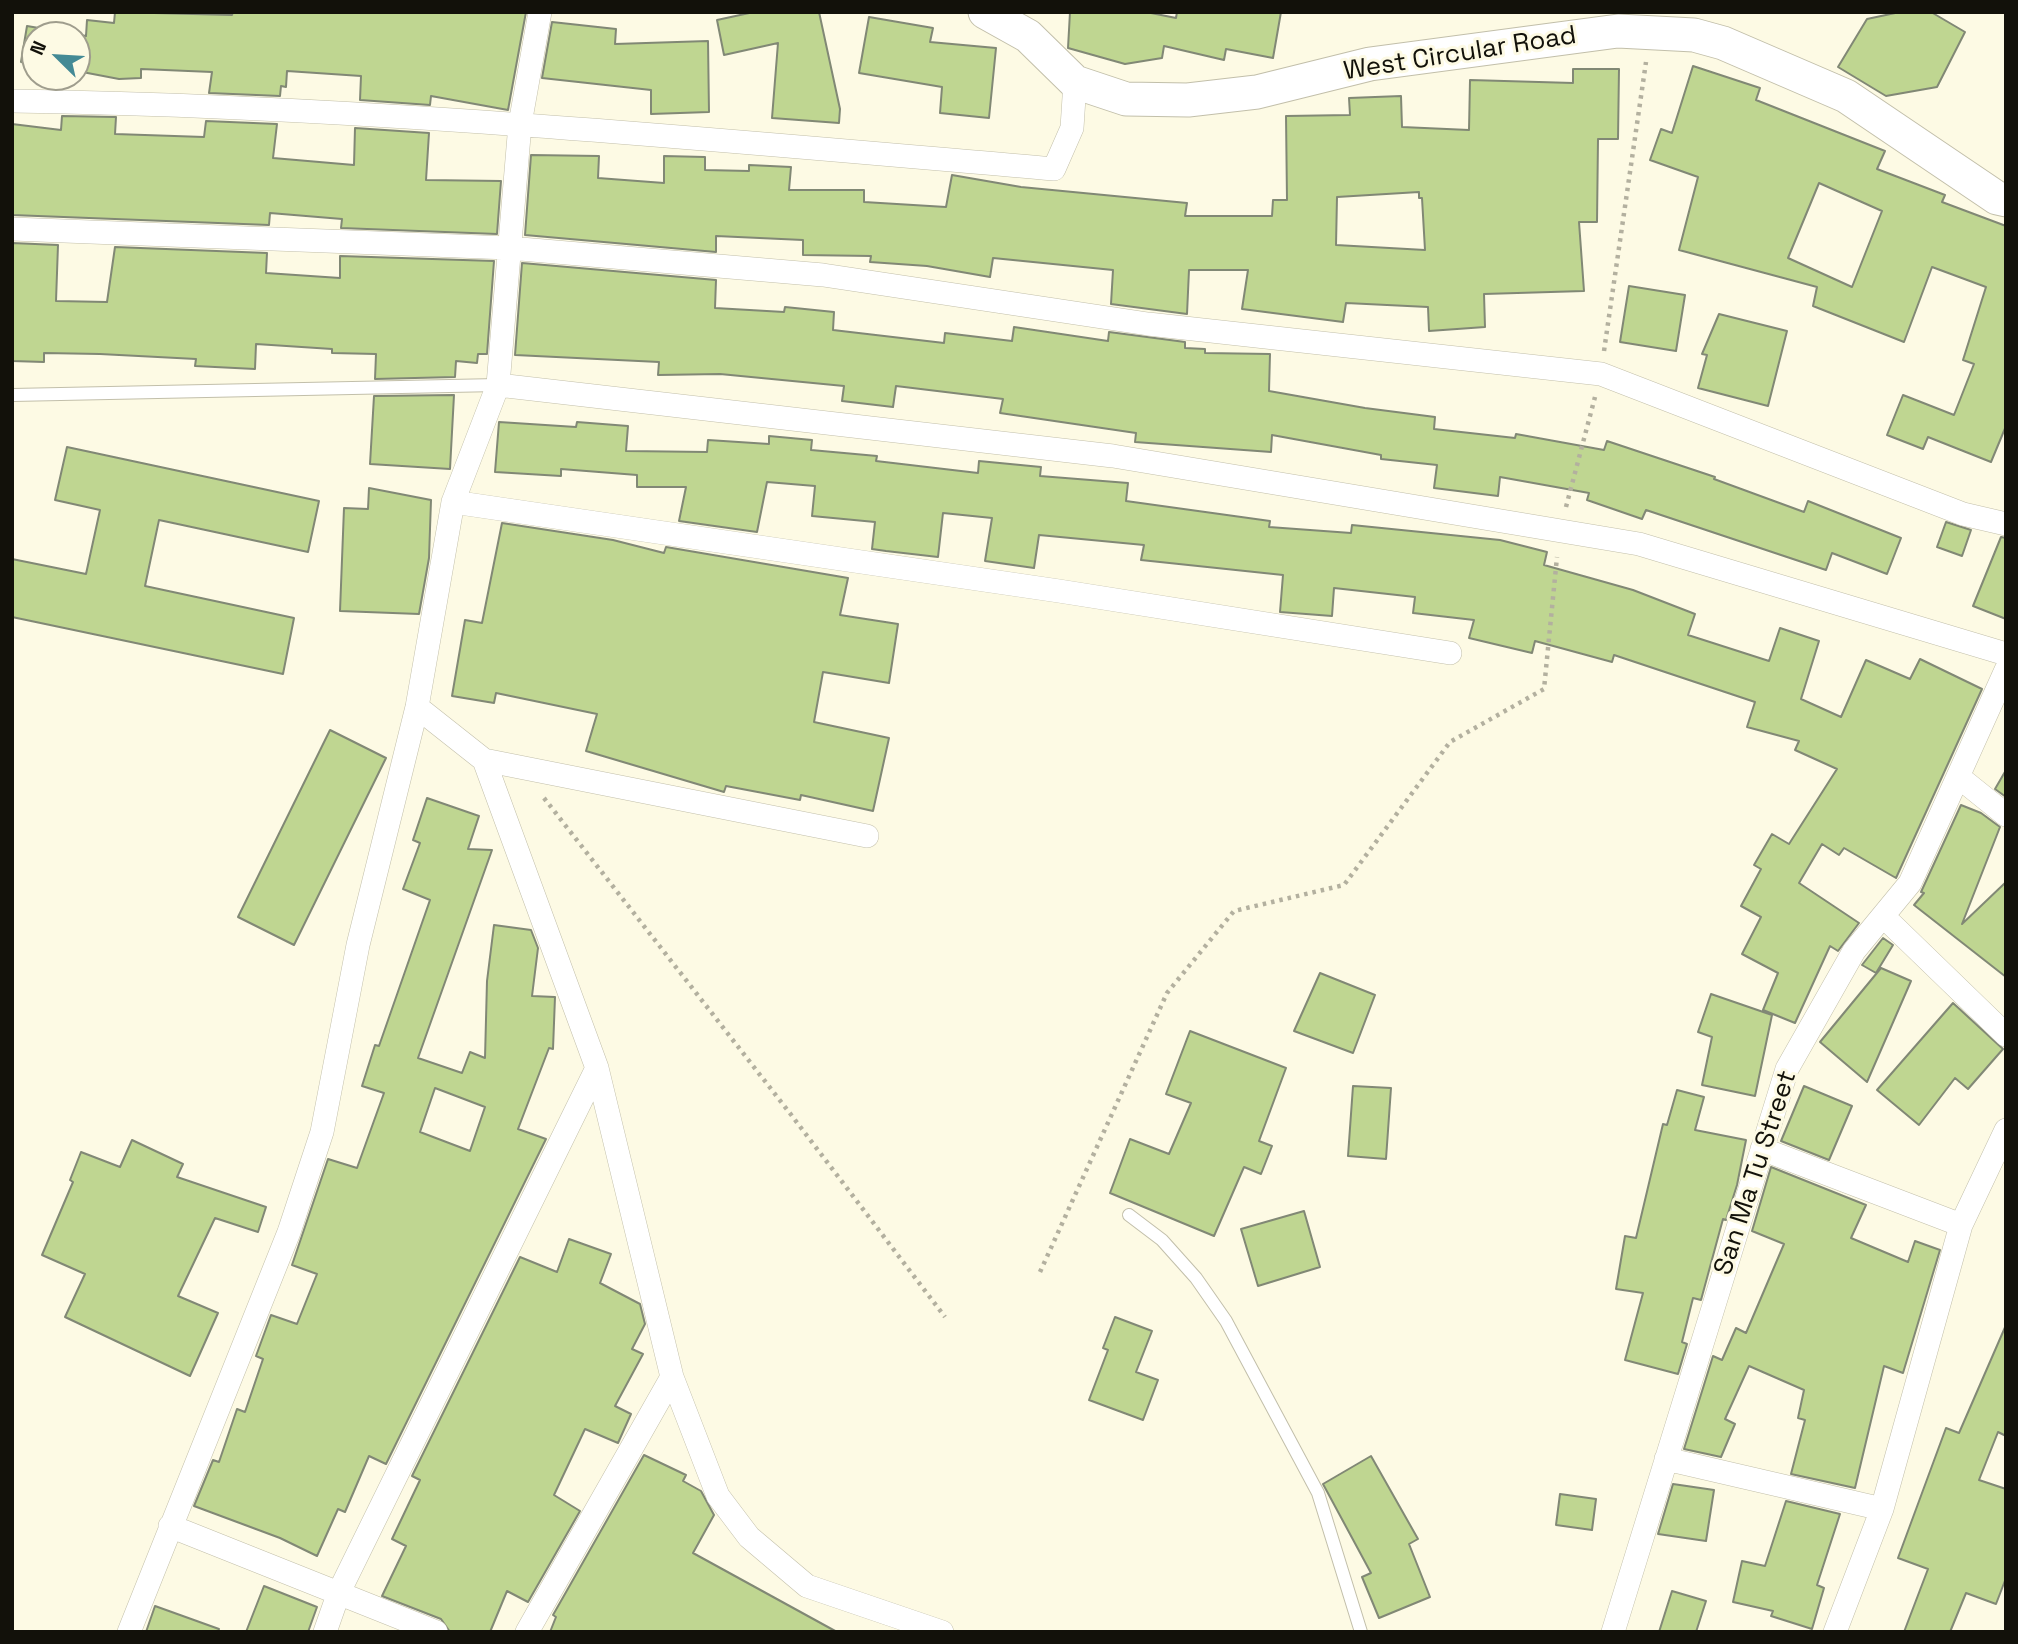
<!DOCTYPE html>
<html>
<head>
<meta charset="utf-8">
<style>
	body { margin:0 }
	#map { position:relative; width:2018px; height:1644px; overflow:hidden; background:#fdfae4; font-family:"Space Grotesk",sans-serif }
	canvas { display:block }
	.frame { position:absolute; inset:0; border:14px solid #12110a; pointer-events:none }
	.north { position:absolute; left:21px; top:21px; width:70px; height:70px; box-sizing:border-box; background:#fdfae4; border:2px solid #9f9d8d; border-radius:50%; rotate:294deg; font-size:19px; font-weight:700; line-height:28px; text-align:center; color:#12110a }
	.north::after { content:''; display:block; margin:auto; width:24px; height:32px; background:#448a95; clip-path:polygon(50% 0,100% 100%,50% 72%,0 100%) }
</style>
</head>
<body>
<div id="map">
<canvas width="2018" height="1644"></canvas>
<div class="frame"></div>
<div class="north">N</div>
</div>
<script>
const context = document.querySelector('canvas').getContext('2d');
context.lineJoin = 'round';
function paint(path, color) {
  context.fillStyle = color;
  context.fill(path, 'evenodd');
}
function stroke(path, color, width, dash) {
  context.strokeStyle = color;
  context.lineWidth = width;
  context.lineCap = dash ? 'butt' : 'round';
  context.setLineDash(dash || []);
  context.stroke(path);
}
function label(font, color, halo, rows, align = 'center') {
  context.font = font + ' "Space Grotesk",sans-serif';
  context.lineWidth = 6;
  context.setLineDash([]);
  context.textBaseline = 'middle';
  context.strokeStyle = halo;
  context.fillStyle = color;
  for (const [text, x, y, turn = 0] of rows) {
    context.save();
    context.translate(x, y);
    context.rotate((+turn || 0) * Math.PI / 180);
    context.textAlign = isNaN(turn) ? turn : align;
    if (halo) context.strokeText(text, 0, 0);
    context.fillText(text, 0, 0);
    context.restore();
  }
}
const building = new Path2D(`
	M115,12L232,15L233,12H526L508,110L431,96L430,105L360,100L361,76L287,71L286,87L281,86L280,96L209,93L212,72L141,69V78L119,79L77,71V35H35V64L21,62L27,26L86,36L87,20L114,23Z
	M754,12H819L840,109L839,123L772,118L778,43L724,55L717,20Z
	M1070,12H1146L1176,18L1177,12H1281L1273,58L1226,49L1224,60L1164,46L1162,58L1125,64L1068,48Z
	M1900,12H1931L1965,32L1937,87L1886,96L1838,67L1867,19Z
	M869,17L933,28L930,42L996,48L989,118L940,113L942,87L859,73Z
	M552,22L616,29L615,44L708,41L709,112L651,114V90L542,78Z
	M1693,66L1760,88L1756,100L1885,151L1877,169L1945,195L1942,202L2006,226V426L1991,462L1928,437L1923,449L1887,435L1903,395L1954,415L1974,364L1963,360L1986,287L1932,267L1904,342L1813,306L1817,287L1679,250L1698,177L1650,160L1661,129L1672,133ZM1819,183L1882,211L1852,287L1788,258Z
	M1573,69H1619L1618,139H1598L1597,222H1579L1584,291L1484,294L1485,327L1429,331L1428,307L1346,303L1343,322L1242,309L1248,270H1189L1187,314L1111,304L1113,270L993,258L990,277L927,266L870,262L871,256L803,255V240L716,236V252L525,235L531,155L599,156L598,178L664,183V156L705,157V170L749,171V165L791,167L789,190H864V202L946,207L952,175L1021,187L1187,203L1185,216H1272L1273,200H1287L1286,116L1350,115L1349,98L1401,96L1402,127L1469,130L1470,80L1573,83ZM1419,192V198H1422L1425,250L1336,245L1337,197Z
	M62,116L116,117L115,134L204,137L206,121L277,124L273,158L354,165L355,128L429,133L426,180L501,181L497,234L341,228L342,219L270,213L269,225L12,215V124L61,130Z
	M12,243L58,245L56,301L107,302L115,247L267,253L266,273L340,278V256L494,261L487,354H478L477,363L456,361L455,377L375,379L376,354L332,353V349L256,344L255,369L195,366L196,359L100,354L44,353V362L12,361Z
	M522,263L716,280L715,308L784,312L785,307L834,312L833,330L944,343L945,333L1012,341L1014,327L1108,341L1109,332L1185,342V348L1205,349V353L1270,354L1269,391L1365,408L1435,417L1434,429L1515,438L1516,434L1604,450L1607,441L1715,477L1714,479L1804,512L1808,501L1901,538L1887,574L1832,553L1826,570L1646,510L1642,519L1587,500L1589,493L1500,477L1498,496L1434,488L1437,465L1381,459V455L1272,435L1271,452L1135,442L1136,433L1000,413L1003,399L896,386L893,407L842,401L844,386L720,374L658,375L659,362L515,355Z
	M1629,286L1685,295L1676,351L1620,342Z
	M1719,314L1787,331L1768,406L1698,388L1707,355L1702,354Z
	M454,395L450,469L370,464L374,396Z
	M577,422L628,426L626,451L707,452L708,440L769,444V436L812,440L811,450L877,456L876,461L978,473L979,461L1041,467L1040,476L1128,483L1126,501L1270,521L1269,527L1351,533L1352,525L1500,540L1547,552L1544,565L1633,590L1695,614L1688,635L1769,661L1780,628L1819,641L1801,699L1841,717L1866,660L1910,679L1920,659L1982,689L1896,878L1844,848L1839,855L1822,844L1799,883L1859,923L1838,951L1830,946L1795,1023L1763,1010L1778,973L1742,954L1761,917L1741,906L1761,869L1754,865L1772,834L1789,844L1837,769L1795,750L1799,741L1747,727L1755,702L1614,655L1612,662L1535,641L1532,653L1469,638L1474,620L1413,613L1415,597L1334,588L1332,616L1280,612L1283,575L1141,560L1144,545L1039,535L1034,568L985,561L992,518L943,513L938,557L886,551L872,549L875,522L812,516L815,486L767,482L757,532L679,521L686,487H637V475L561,469V476L495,472L499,422L576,427Z
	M67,447L319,501L308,552L159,520L145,586L294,618L283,674L12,617V559L86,574L100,510L55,500Z
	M369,488L431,500L429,558L419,614L340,611L344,508L368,509Z
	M1946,522L1971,530L1962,556L1937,547Z
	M502,523L613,540L664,553L666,547L848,578L840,615L898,624L889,683L823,672L814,722L889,738L873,811L801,795L800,800L726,786L724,792L586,751L597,714L496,693L494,703L452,696L465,620L482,623Z
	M2001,537L2006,538V619L1973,606Z
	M330,730L386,758L294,945L238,917Z
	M2006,770V797L1995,789Z
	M427,798L479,816L468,849L492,850L418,1058L462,1073L470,1052L485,1058L487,981L494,925L531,930L538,948L532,996L555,997L553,1049L549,1048L518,1129L546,1139L386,1464L369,1456L345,1512L338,1509L317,1556L280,1538L194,1506L213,1460L219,1462L237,1409L245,1412L263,1359L256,1356L271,1315L297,1324L317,1274L292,1265L328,1159L357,1168L384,1093L362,1086L375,1045L379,1046L430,900L403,889L420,843L413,840ZM435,1088L485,1107L470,1151L420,1132Z
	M1961,805L1981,813L2000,827L1962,924L2006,882V977L1914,905L1924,893L1921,892Z
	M1883,938L1893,945L1876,973L1862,965Z
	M1881,968L1911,981L1867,1082L1820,1042Z
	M1320,973L1375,995L1353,1053L1294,1031Z
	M1711,994L1772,1015L1755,1096L1702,1085L1712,1037L1698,1032Z
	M1953,1003L2003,1049L1968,1089L1955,1078L1919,1125L1877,1090Z
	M1190,1031L1286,1068L1259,1141L1272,1146L1261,1174L1244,1167L1214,1236L1110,1193L1130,1139L1169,1154L1191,1103L1166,1094Z
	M1353,1086L1391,1088L1386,1159L1348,1156Z
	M1804,1086L1852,1106L1829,1160L1781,1141Z
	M1677,1090L1704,1097L1695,1130L1746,1140L1737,1185L1726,1220L1723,1219L1701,1300L1693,1298L1682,1342L1687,1344L1678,1374L1625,1360L1643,1293L1616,1289L1625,1236L1636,1238L1663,1124L1667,1125Z
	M132,1140L183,1164L177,1177L266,1207L258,1232L215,1218L178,1296L218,1313L190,1376L65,1317L85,1274L42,1255L73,1182L70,1180L81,1152L120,1167Z
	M1771,1167L1866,1205L1851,1238L1908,1262L1915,1241L1940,1250L1903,1373L1884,1366L1855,1488L1791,1474L1805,1420L1798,1418L1804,1390L1749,1366L1725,1419L1735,1424L1721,1457L1684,1449L1713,1356L1722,1360L1736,1328L1746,1333L1784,1244L1752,1231Z
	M1304,1211L1320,1267L1258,1286L1241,1229Z
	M569,1239L611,1254L600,1283L640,1304L645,1324L632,1349L643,1354L615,1406L631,1414L618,1443L585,1429L554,1495L580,1511L528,1602L507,1591L490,1632H450L441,1619L382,1596L406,1546L392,1539L420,1480L412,1476L520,1257L557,1272Z
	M1115,1317L1152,1331L1136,1372L1158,1380L1143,1420L1089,1400L1108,1350L1103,1348Z
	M2006,1325V1436L1998,1432L1979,1480L2006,1489V1578L1996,1604L1966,1593L1950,1632H1904L1928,1569L1898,1558L1946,1428L1959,1433Z
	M644,1455L686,1475L683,1481L701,1491L714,1515L693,1553L837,1632H550L556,1617L553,1615Z
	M1371,1456L1418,1539L1409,1544L1430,1597L1379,1618L1362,1577L1371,1573L1323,1484Z
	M1673,1484L1714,1490L1706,1541L1658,1534Z
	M1560,1494L1596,1499L1592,1530L1556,1525Z
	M1786,1501L1840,1514L1817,1585L1824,1588L1812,1629L1771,1616L1773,1611L1733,1602L1742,1561L1765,1566Z
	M264,1586L317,1607L308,1632H246Z
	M1672,1591L1706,1601L1696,1632H1659Z
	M155,1606L219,1629L218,1632H146Z`);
const path = new Path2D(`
	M1604,351L1646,62
	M1566,507L1595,397
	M544,798L789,1112L945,1317
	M1040,1272L1167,993L1234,911L1344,885L1450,742L1544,689L1557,557`);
const lane = new Path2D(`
	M12,395L498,385
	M1129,1215L1162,1240L1196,1278L1226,1321L1318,1493L1361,1632`);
const street = new Path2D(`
	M12,101C361,106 707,139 1054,169L1072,128L1075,82
	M12,229L509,248L823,275L1148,324L1601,374L1963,514L2006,524
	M498,385L1113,456L1639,544L2006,654
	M453,502L1059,591L1450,653
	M417,707L484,760L597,1068L672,1377L718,1496L749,1537L807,1586L942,1632
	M484,760L867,836
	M1960,778L2006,815
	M1883,916L2006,1035
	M1762,1149L1961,1225
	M1666,1459L1882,1509
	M170,1526L436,1632
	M129,1632L289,1232L322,1132L358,945L417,707L453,502L498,385L520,124L540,12
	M325,1632L339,1592L597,1068
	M527,1632L672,1377
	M1613,1632L1787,1069L1854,951L1910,883L2006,670
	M1835,1632L1882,1509L1961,1225L2006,1130`);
const secondary = new Path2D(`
	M985,12L1028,36L1075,82L1126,99L1188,100L1257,92L1370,64L1618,31L1694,35L1723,43L1846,96L1997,198L2006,200`);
const streetNames = [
	["West Circular Road",1460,54,-9],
	["San Ma Tu Street",1756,1173,-72]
];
paint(building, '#bfd691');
stroke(building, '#818875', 2);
stroke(lane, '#c2bfaa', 14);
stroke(street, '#c2bfaa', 24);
stroke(secondary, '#c2bfaa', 35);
stroke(path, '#b3b09f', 4.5, [3.5, 5]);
stroke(lane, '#fff', 12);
stroke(street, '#fff', 23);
stroke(secondary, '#fff', 33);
label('26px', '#12110a', '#fdfae4', streetNames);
</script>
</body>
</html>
